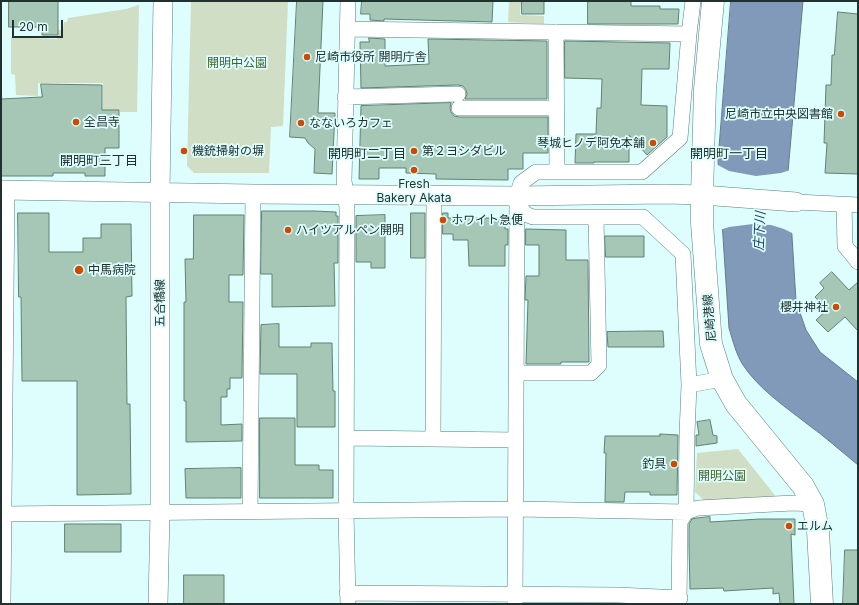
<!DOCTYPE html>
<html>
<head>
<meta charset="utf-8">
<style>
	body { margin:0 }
	#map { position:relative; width:859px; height:605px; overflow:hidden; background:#ddfefc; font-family:Inter,sans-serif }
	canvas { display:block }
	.frame { position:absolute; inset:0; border:2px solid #203130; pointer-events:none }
	.scale { position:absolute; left:12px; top:20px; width:51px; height:18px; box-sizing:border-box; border:2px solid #203130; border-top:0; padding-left:5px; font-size:12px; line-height:14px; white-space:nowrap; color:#203130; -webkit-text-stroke:3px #ddfefc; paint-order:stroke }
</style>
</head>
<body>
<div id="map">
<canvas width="859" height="605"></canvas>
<div class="frame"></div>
<div class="scale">20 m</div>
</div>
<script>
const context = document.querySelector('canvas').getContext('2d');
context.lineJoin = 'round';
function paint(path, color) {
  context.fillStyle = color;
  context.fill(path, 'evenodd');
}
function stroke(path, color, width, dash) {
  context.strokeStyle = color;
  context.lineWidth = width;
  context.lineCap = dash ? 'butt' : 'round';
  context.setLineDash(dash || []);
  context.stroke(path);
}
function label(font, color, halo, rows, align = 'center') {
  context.font = font + ' Inter,"Noto Sans JP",sans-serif';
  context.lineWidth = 3.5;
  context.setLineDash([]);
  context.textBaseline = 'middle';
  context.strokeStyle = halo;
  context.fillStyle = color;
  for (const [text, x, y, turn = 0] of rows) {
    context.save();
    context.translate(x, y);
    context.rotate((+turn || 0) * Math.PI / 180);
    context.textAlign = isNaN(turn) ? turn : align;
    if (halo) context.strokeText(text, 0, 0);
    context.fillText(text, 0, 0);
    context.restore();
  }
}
const green = new Path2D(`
	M191,1H288L283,126L271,127L269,173H194L187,166Z
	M509,1L521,2L520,15L544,16V24L508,22Z
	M139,5L137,112H120V110H103V83H38V96L16,95L15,75L11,74V37L57,39L58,30H63L64,22H67L68,18L126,9Z
	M738,449L778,499L706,502L695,492L697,453Z`);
const water = new Path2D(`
	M731,1H803L788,172L796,301L806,330L820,352L858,382V465C841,451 824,436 806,423C783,405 759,389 743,365C736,354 733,341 729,328L718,161Z`);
const pier = new Path2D(`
	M716,164L729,171L756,176L781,173L790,170L794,234L784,229L771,225L753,224L729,227L720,230Z`);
const building = new Path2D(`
	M9,1H58V35H42V27H9Z
	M297,1H323L318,113H335L332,174L314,173L315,149L308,143L305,138L290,137Z
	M362,1H493L492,22L384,19V21L370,20V14H361Z
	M522,1H544V14H522Z
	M588,1H631V6H660V9H679L678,24H588Z
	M838,12L858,14V174L825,173L827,143H824L826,85H831L832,55H834Z
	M369,38L385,39V66L429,64L428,39L547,41V99H465L467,94L466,90L463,86L458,85L361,88L360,42H369Z
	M565,41L670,43L669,69H642L641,105L667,106V137L647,155L629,135V162H594V163H575L576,134H596L597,108H601L602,79L565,78Z
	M41,84L102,85V110H119V148H105V176H85V173H53V176H1V99L42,97Z
	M451,103L450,108L451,112L454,116L459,117H548V153H523V169H508V180L436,179V174L406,173V168H379V179H359L361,106Z
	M262,211H314L336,212V216H338V263H334L335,306L272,307V274H261Z
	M18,213H49V252H83V238H101V224H131L132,296L126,297L127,404H130L131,494L77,495V381H22L21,297H19Z
	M411,213H425V258H411Z
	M443,213H448V218H505V229H508V245H505V266H469L468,240H453V234H443Z
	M194,215H244L243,275H229V302H243L242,378H230V389H227V397H221V425L242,424V441L186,442V401H184V302H186L185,259H193Z
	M385,215V268H371V262H356V216Z
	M526,229L566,230V260H588L589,362H561V364H526L528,300H525L526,276H539V245H526Z
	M605,236H644V257H606Z
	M832,272L849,290L858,282V331L845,317L828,332L816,320L827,310L815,297L824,288L820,283Z
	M279,324V347H311V343H332L333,391H335V427H297V374H260L261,325Z
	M647,331H663L664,347H608L607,332Z
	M260,418H295V465H319V470H333V498H260Z
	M710,420L713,435L717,436V443L696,446V435H699L697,422Z
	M660,434L678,435L677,495H650V492H625L624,502H605L606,453H604L605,436H660Z
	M241,468V498H186L185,469Z
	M710,517V522L760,519H795V535L791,534L794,604H780L779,593L773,594V588L724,591L723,588L690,589L689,547V524L692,519L697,518Z
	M65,524H121V552H65Z
	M845,550H858V604H843Z
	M184,575H224V604H184Z`);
const minor = new Path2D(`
	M347,29L689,34
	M556,32L557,172
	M345,97L458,94
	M459,108H556
	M517,202L525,214L533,217H643L683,254L689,385L687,434L686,512L680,522L679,604
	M796,202L858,205
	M844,204L845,246L858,262
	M517,373H591L599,365L596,217
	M689,385L722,379
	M347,438L516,440
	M433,439L434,194
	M250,512L253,194
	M1,514L516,509L686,512L698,508L793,503L813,504
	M347,593L618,595L680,598
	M3,604L7,190
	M348,604L346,511L347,210L346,194L344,181L348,1
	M515,604L517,196L521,183L536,172H642L680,138L689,34L693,1`);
const tertiary = new Path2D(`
	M1,190L253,194L517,196L666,194L702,195L796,202
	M158,604L160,513V193L163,1`);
const primary = new Path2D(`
	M713,1L705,89L702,195V223L711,344L722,379L736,404L803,486L813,504L818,531L822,604`);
const markers = [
	[307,57,4,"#ce4902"],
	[841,114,4,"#ce4902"],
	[76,122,4,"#ce4902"],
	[301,123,4,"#ce4902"],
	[653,143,4,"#ce4902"],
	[184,151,4,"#ce4902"],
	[414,151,4,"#ce4902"],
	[414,170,4,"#ce4902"],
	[443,220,4,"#ce4902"],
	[288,230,4,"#ce4902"],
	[79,270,5,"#ce4902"],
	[836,307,4,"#ce4902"],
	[674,464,4,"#ce4902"],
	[789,526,4,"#ce4902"]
];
const poiNames = [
	["尼崎市役所 開明庁舎",315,57],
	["尼崎市立中央図書館",833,114,"right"],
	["全昌寺",84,122],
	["なないろカフェ",309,123],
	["琴城ヒノデ阿免本舗",645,143,"right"],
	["機銃掃射の塀",192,151],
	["第２ヨシダビル",422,151],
	["Fresh",414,184,"center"],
	["Bakery Akata",414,198,"center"],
	["ホワイト急便",451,220],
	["ハイツアルペン開明",296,230],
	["中馬病院",88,270],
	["櫻井神社",828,307,"right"],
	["釣具",666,464,"right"],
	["エルム",797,526]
];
const parkNames = [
	["開明中公園",237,63],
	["開明公園",722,476]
];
const streetNames = [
	["五合橋線",160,303,-90],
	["尼崎港線",710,318,-95]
];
const neighbourhoodNames = [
	["開明町二丁目",367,154],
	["開明町一丁目",729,154],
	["開明町三丁目",99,161]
];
const waterNames = [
	["庄下川",760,231,-87]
];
paint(green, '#cfdec5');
paint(water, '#819ab9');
stroke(water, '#647a90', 1);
paint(pier, '#ddfefc');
paint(building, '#a6c7b6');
stroke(building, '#628171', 1);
stroke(minor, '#587f7d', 16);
stroke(tertiary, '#587f7d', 20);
stroke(primary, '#587f7d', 23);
stroke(minor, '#fff', 15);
stroke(tertiary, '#fff', 19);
stroke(primary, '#fff', 22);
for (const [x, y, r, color] of markers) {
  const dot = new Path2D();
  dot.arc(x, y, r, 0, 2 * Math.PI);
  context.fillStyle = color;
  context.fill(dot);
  stroke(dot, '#ddfefc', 1.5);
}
label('12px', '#203130', '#ddfefc', poiNames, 'left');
label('12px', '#46622e', '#ddfefc', parkNames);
label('12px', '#203130', '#ddfefc', streetNames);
label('13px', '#203130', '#ddfefc', neighbourhoodNames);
label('italic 13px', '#193e68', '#ddfefc', waterNames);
</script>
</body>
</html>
